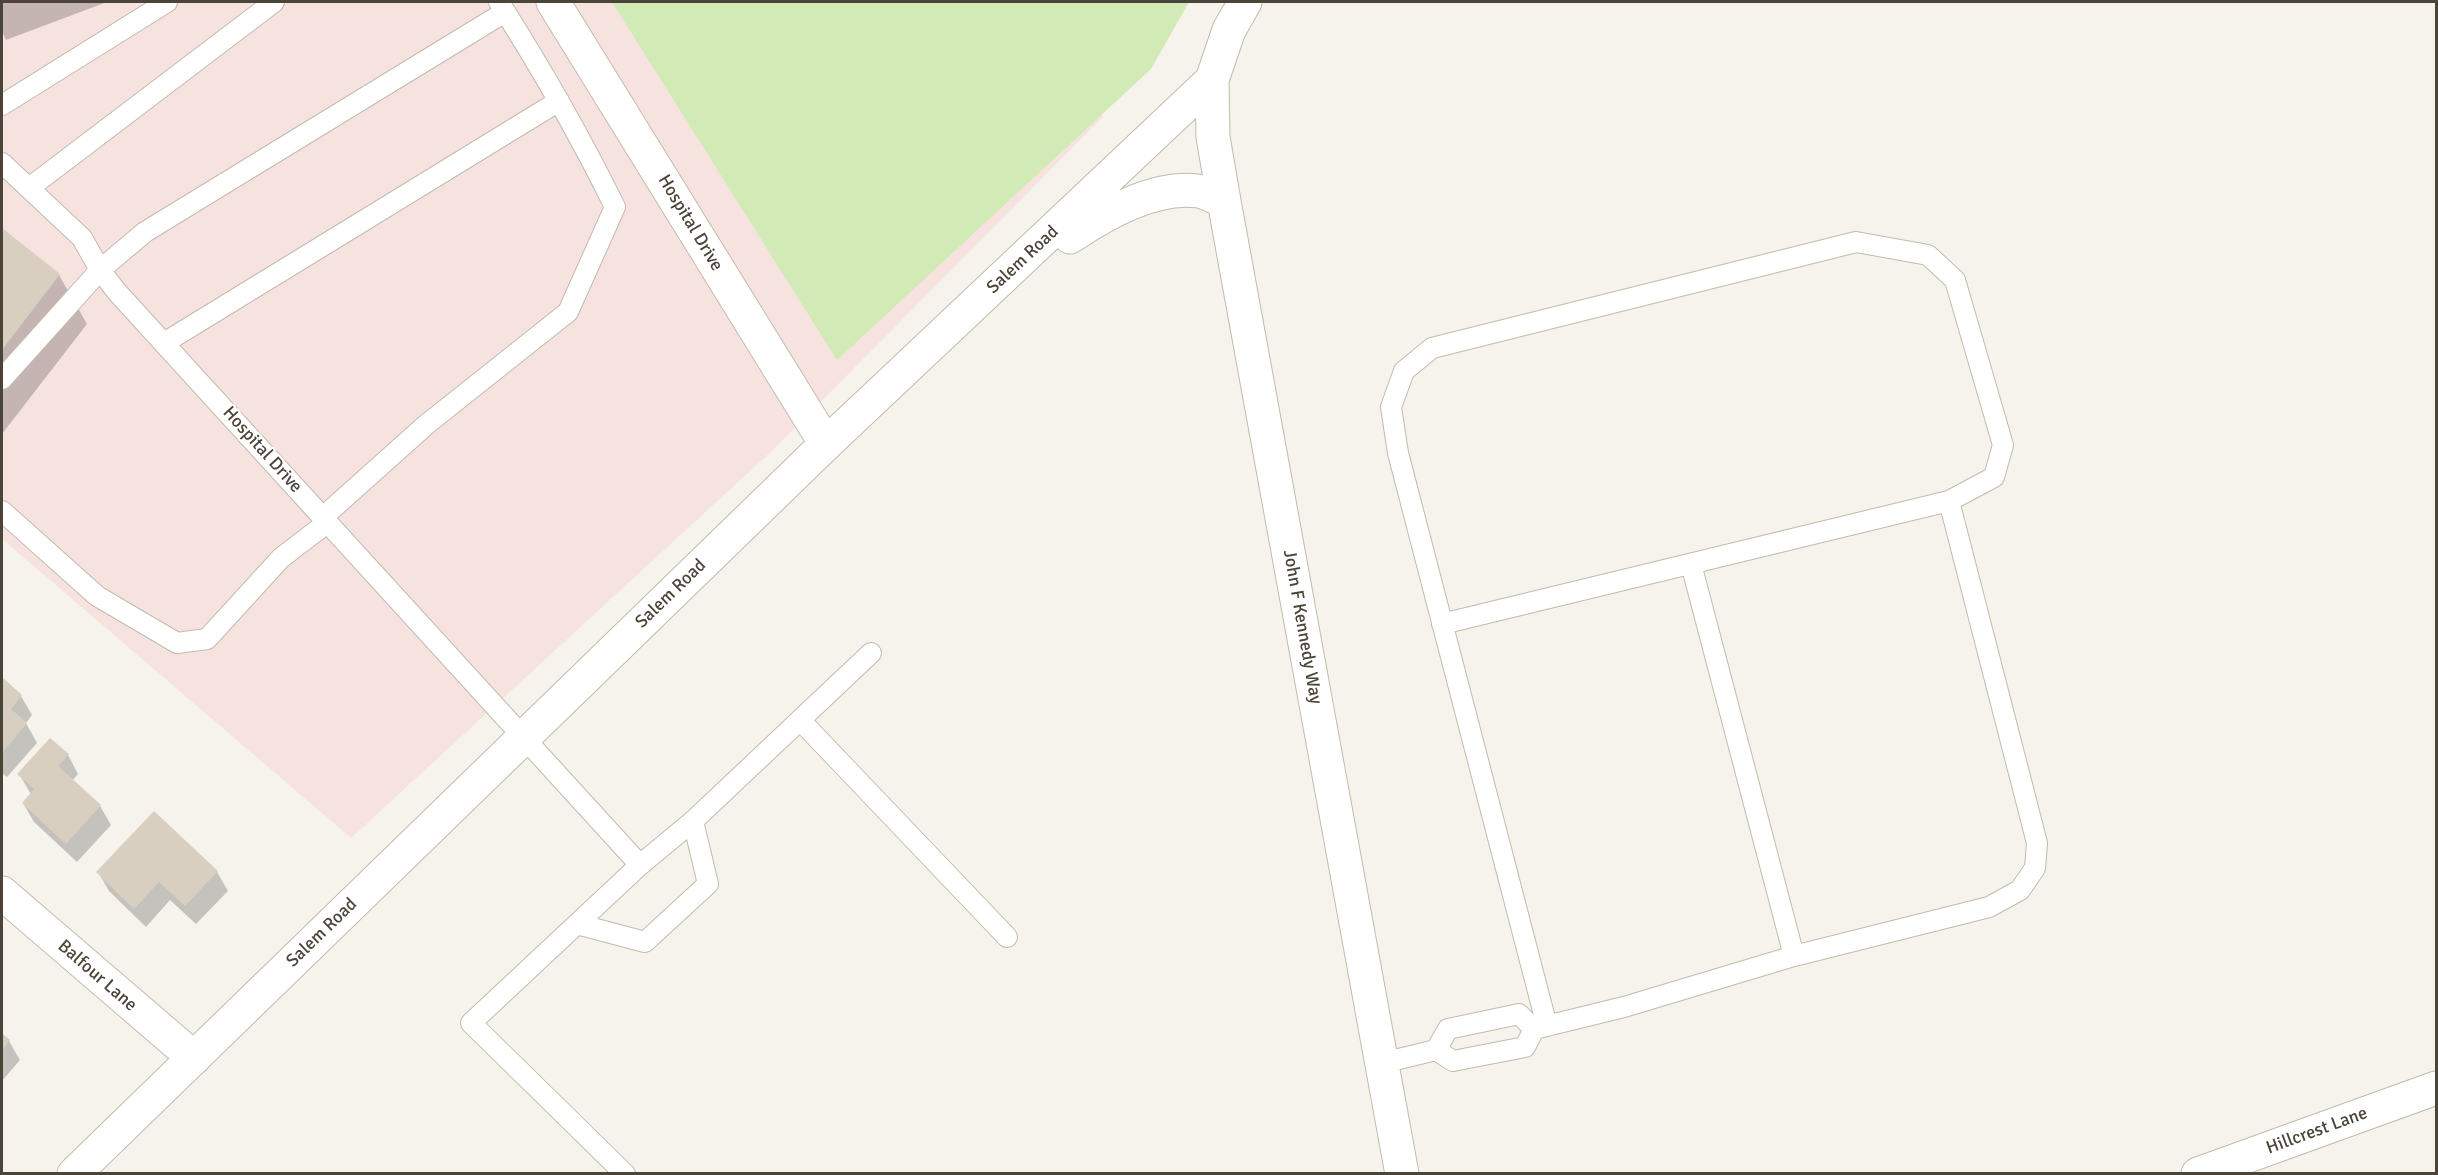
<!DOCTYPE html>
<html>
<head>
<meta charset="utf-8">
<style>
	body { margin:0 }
	#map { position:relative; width:2438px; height:1175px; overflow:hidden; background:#f6f3ec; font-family:Signika,sans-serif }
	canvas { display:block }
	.frame { position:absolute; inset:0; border:3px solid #4b4439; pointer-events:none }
</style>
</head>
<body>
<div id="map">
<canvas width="2438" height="1175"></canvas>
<div class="frame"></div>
</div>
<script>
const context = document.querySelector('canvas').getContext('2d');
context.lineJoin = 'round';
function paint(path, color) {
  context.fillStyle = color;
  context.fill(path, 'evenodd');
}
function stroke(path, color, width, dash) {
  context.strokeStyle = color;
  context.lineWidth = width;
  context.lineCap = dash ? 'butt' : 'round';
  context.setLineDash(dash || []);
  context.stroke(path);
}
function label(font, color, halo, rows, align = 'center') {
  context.font = font + ' Signika,sans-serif';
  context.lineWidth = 4.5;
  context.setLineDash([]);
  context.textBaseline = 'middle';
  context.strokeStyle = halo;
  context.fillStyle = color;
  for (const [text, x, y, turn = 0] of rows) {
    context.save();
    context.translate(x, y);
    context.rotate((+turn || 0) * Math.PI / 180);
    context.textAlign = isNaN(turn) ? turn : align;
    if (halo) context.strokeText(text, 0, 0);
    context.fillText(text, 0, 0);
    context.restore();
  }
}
const medical = new Path2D(`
	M2,2H1034L1103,117L775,448L351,838L2,539Z`);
const green = new Path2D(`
	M612,2H1189L1151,69L837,360Z`);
const shadow = new Path2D(`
	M2,2H107L6,40L2,31Z
	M2,230L59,275L87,324L2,434Z
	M2,679L21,696L32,715L26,723L37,743L7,777L2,773Z
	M68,755L78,774L72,781L100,806L111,825L77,862L34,822L23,803L31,794L19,774Z
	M154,813L217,872L228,891L196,924L170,900L146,927L109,891L98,872Z
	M2,1035L9,1041L20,1060L2,1081Z`);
const building = new Path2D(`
	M2,228L60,274L2,350Z
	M2,677L22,695L11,709L27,723L2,753Z
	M50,738L69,754L58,766L101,805L66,844L22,803L34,789L17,774Z
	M154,811L218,871L185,906L159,882L134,909L96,872Z
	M2,1033L10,1040L2,1050Z`);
const service = new Path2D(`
	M2,105L167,2
	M2,163L82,238L100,270L145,232L505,12
	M29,188L274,2
	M164,343L559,101
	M2,379L100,270L117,292L640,865L471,1023L625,1174
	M2,511L97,596L177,643L207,639L281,558L328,522
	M323,517L427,424L568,312L615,207C580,136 541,68 499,2
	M1691,564L1794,956
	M1442,624L1949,501
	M800,720L1007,937
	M640,865L693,821L871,653
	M577,924L645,942L708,884L693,821
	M1534,1029L1624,1007L1794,956L1989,907L2020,890L2035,868L2037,843L1949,501L1994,477L2003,445L1955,280L1928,255L1856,242L1432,348L1404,371L1391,407L1398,453L1547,1026
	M1436,1050L1448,1029L1519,1014L1534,1029
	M1382,1063L1436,1050L1453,1061L1525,1047L1534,1029`);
const minor = new Path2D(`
	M553,2L826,444
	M2,893L194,1058
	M2198,1174L2436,1088`);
const tertiary = new Path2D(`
	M1212,80L1213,137L1224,201L1402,1174
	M1070,237C1104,214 1155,185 1198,191C1206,192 1216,198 1224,201
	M74,1174L826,444L1212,80L1229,30L1245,2`);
const streetNames = [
	["Hospital Drive",690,223,59],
	["Salem Road",1023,260,-43],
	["Hospital Drive",262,450,48],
	["Salem Road",671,594,-44],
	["John F Kennedy Way",1302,627,80],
	["Salem Road",322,933,-44],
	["Balfour Lane",97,976,41],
	["Hillcrest Lane",2317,1131,-20]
];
paint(medical, '#f6e3e0');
paint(green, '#d2eab5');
paint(shadow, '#0003');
paint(building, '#d8cfc1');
stroke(service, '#c2bbae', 22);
stroke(minor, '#c2bbae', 35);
stroke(tertiary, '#c2bbae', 35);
stroke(service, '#fff', 20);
stroke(minor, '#fff', 33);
stroke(tertiary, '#fff', 33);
label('18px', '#4b4439', '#fff', streetNames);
</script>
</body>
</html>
